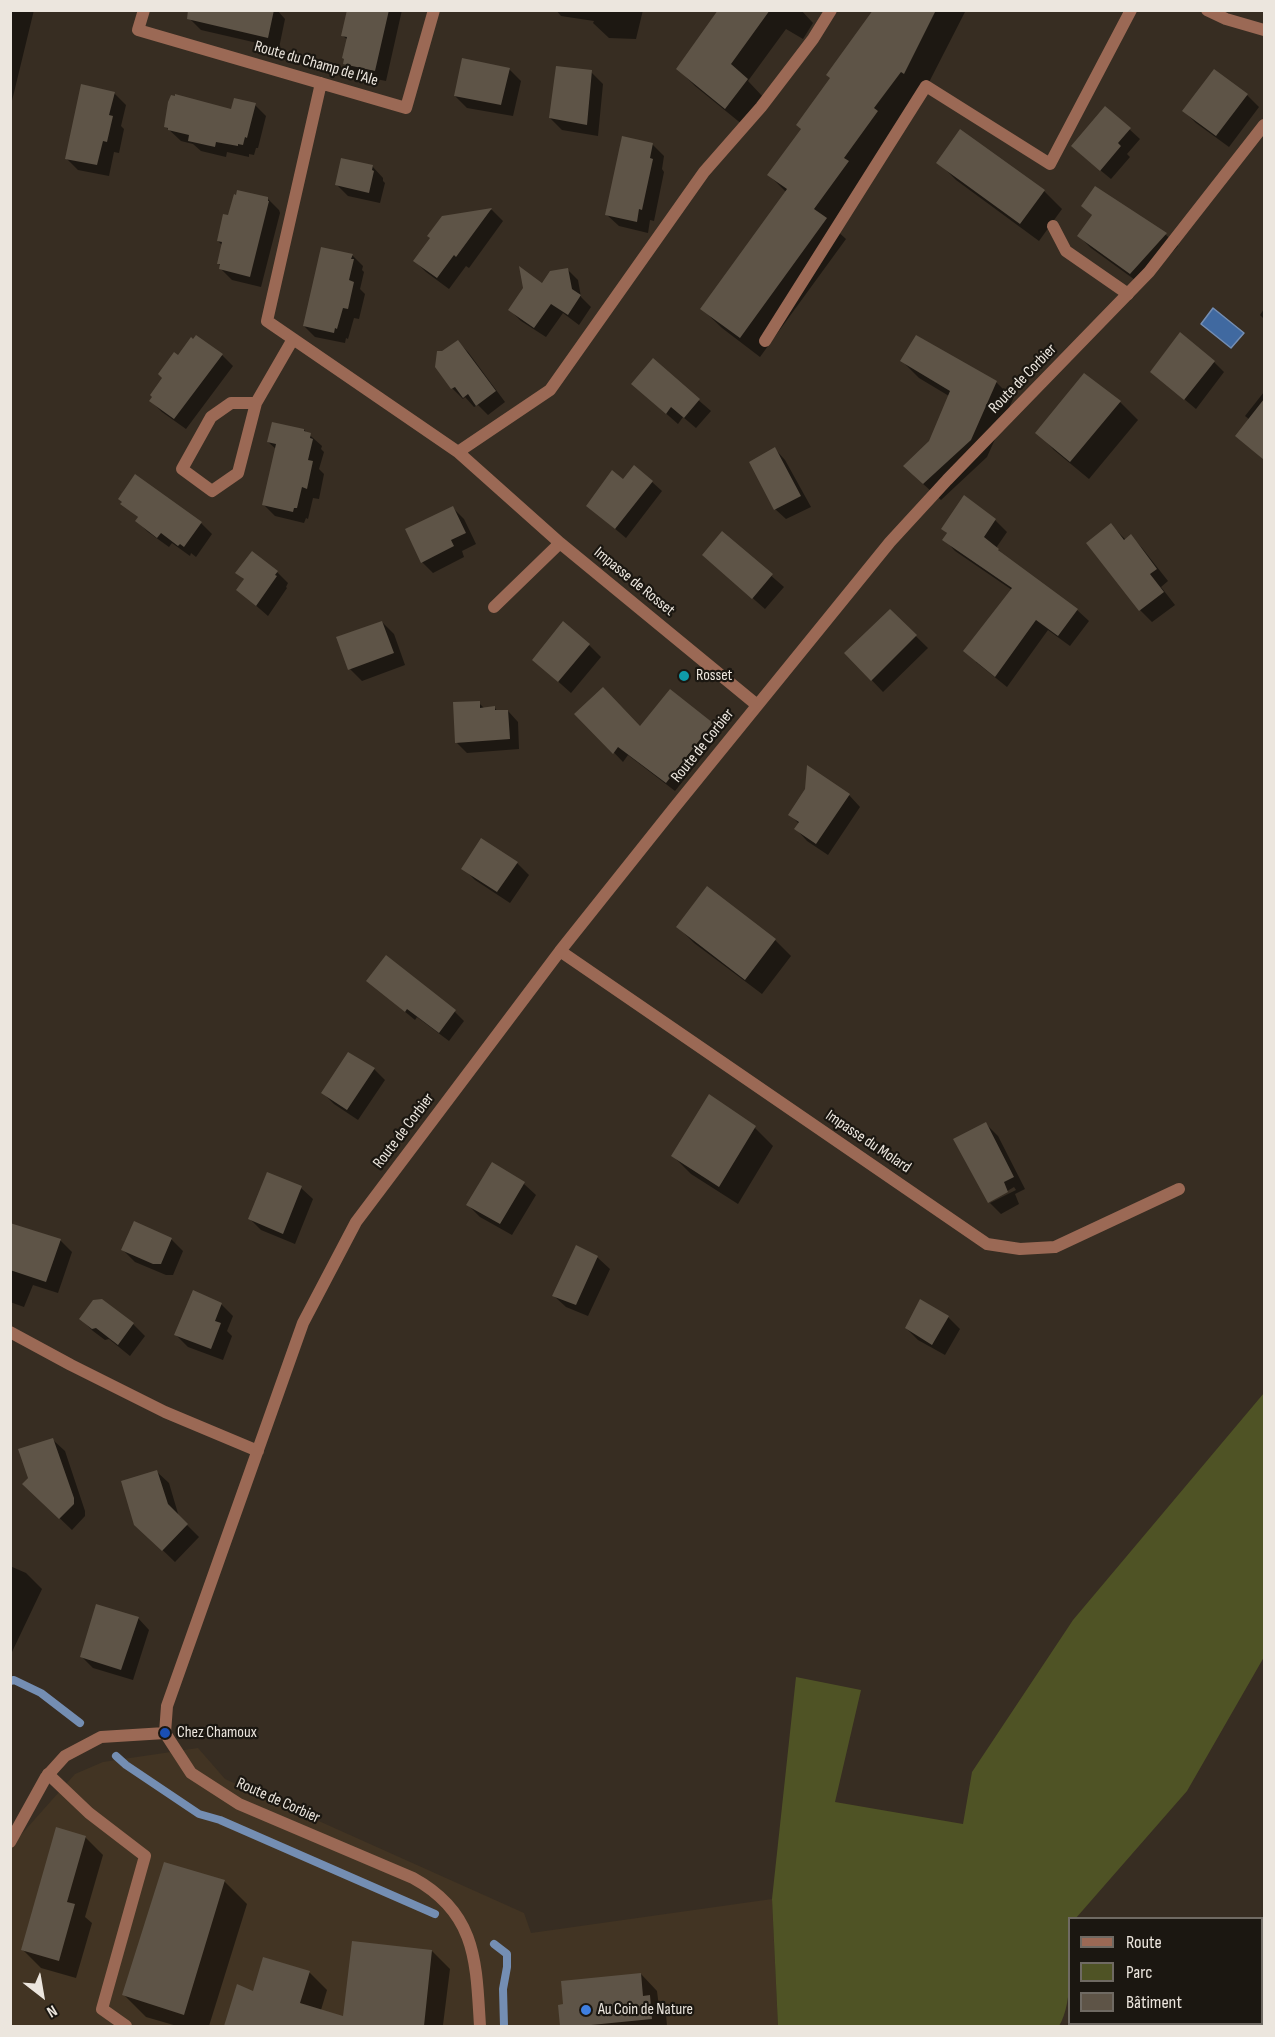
<!DOCTYPE html>
<html>
<head>
<meta charset="utf-8">
<style>
	body { margin:0 }
	#map { position:relative; width:1275px; height:2037px; overflow:hidden; background:#372d22; font-family:"Sofia Sans Condensed",sans-serif }
	canvas { display:block }
	.frame { position:absolute; inset:0; border:12px solid #ece6de; pointer-events:none }
	.legend { position:absolute; left:1068px; top:1917px; width:195px; height:108px; box-sizing:border-box; background:#1b1711; border:2px solid #6f6a63; margin:0; padding:8px 10px; list-style:none; font-size:18px; color:#ece6de }
	.legend li { display:flex; align-items:center; gap:12px; height:30px }
	.legend b { width:30px; border:2px solid #6f6a63 }
	.north { position:absolute; left:12px; top:1965px; width:60px; height:60px; -webkit-text-stroke:4px #1b1711; paint-order:stroke; rotate:149deg; font-size:16px; font-weight:700; line-height:24px; text-align:center; color:#ece6de }
	.north::after { content:''; display:block; margin:auto; width:21px; height:27px; background:#ece6de; clip-path:polygon(50% 0,100% 100%,50% 72%,0 100%) }
</style>
</head>
<body>
<div id="map">
<canvas width="1275" height="2037"></canvas>
<div class="frame"></div>
<ul class="legend">
<li><b style="height:8px;background:#9b6955"></b>Route</li>
<li><b style="height:16px;background:#4f5325"></b>Parc</li>
<li><b style="height:16px;background:#5e5447"></b>Bâtiment</li>
</ul>
<div class="north">N</div>
</div>
<script>
const context = document.querySelector('canvas').getContext('2d');
context.lineJoin = 'round';
function paint(path, color) {
  context.fillStyle = color;
  context.fill(path, 'evenodd');
}
function stroke(path, color, width, dash) {
  context.strokeStyle = color;
  context.lineWidth = width;
  context.lineCap = dash ? 'butt' : 'round';
  context.setLineDash(dash || []);
  context.stroke(path);
}
function label(font, color, halo, rows, align = 'center') {
  context.font = font + ' "Sofia Sans Condensed",sans-serif';
  context.lineWidth = 4.5;
  context.setLineDash([]);
  context.textBaseline = 'middle';
  context.strokeStyle = halo;
  context.fillStyle = color;
  for (const [text, x, y, turn = 0] of rows) {
    context.save();
    context.translate(x, y);
    context.rotate((+turn || 0) * Math.PI / 180);
    context.textAlign = isNaN(turn) ? turn : align;
    if (halo) context.strokeText(text, 0, 0);
    context.fillText(text, 0, 0);
    context.restore();
  }
}
const built = new Path2D(`
	M198,1748L225,1779L524,1913L531,1933L772,1899L778,2026H11V1846L75,1774L103,1762Z`);
const green = new Path2D(`
	M1264,1393V1657L1187,1791L1076,1918H1070C1070,1948 1074,2002 1059,2026H778L772,1899L796,1677L861,1690L835,1802L963,1824L972,1772L1073,1620Z`);
const water = new Path2D(`
	M1213,308L1244,333L1231,348L1201,324Z`);
const shadow = new Path2D(`
	M10,10H34L10,109Z
	M192,10H277L285,19L279,48L201,30L190,19Z
	M355,10H402L386,81L356,75L345,64L348,40L343,36Z
	M556,10H643L636,39L609,38L593,23L594,21L561,16Z
	M720,10H801L813,23L803,39L786,29L748,81L764,98L743,125L695,86L678,69Z
	M878,10H966L924,92L834,228L846,239L760,357L722,328L702,309L786,192L769,175L802,129Z
	M509,69L521,81L513,116L467,108L455,96Z
	M591,72L603,84L598,136L562,130L550,118Z
	M114,93L126,105L121,126L124,129L119,153L114,152L109,176L78,170L66,158Z
	M1247,95L1259,107L1229,147L1196,123L1184,111Z
	M176,98L233,111L255,105L266,116L258,148H256L254,155L249,154V157L227,152L226,157L201,151L193,144L181,141L165,126Z
	M1106,108L1140,139L1127,154L1130,157L1111,179L1083,156Z
	M623,138L653,145L664,156L662,169L664,172L654,221L650,220L648,233L619,226L607,215Z
	M938,162L1044,191L1062,209L1039,241L956,180Z
	M372,166L383,178V181L385,183L380,203L348,196L337,185Z
	M1096,188L1166,235L1178,246L1142,285L1091,248L1079,236L1093,216L1083,206Z
	M268,199L279,210L280,213L261,287L232,280L221,269V266L219,264L223,246L218,241L230,217Z
	M492,210L503,221L469,268L466,266L449,289L426,272L415,261L431,238L443,217Z
	M352,255L363,266L362,270L364,272L360,289L365,294L359,319L354,318L348,339L346,338L345,343L315,337L304,326Z
	M567,269L578,280L581,297L591,307L579,325L563,313L546,337L521,321L510,310Z
	M1264,309V319L1260,315Z
	M197,337L222,355L233,366L186,429L162,412L151,401L179,357Z
	M458,342L468,352L505,402L488,415L478,405L474,407L465,397L463,399L452,388L443,353Z
	M653,361L711,411L696,428L683,417L678,424L645,395Z
	M902,361L996,382L1013,399L987,457L941,500L922,483L930,441L949,396L919,378Z
	M1214,362L1224,372L1196,409L1152,372Z
	M1264,392V460L1237,436L1250,420L1245,416Z
	M1120,402L1138,420L1089,479L1054,450L1037,432Z
	M304,430L322,446L321,449L324,452L319,469L324,474L319,499L313,498L308,519L306,518L304,523L275,516L264,505L276,449L268,442Z
	M775,449L785,460L811,507L786,519L775,509Z
	M652,482L662,491L626,538L588,506Z
	M965,497L995,520L1007,532L996,548L1007,558L1077,610L1089,621L1070,646L1048,630L1007,687L976,662L1012,590L955,551L944,539L948,534L943,529Z
	M122,503L201,523L212,534L196,557L191,553L190,556L172,543L169,547L148,532L137,521L139,518Z
	M452,507L464,519L476,544L462,551L464,557L433,573L422,562Z
	M1111,525L1126,540L1131,536L1142,548L1168,581L1161,587L1175,605L1152,622L1140,610L1088,543Z
	M722,533L784,587L765,609L704,555Z
	M277,572L288,583L286,587L287,588L268,616L238,590L245,580L237,573Z
	M890,611L928,648L883,692L846,653Z
	M382,622L394,634L405,665L362,681L350,669L338,638Z
	M589,645L601,657L571,693L534,660Z
	M479,703L485,709L495,708L498,712L508,711L518,722L519,749L467,753L457,743Z
	M577,714L640,728L712,724L721,733L675,791L628,755L623,762Z
	M809,768L849,795L860,807L828,855L807,841L796,829L799,824L790,814L807,790Z
	M517,863L529,875L510,903L475,880L463,868Z
	M678,927L775,940L791,956L762,994L694,943Z
	M368,981L455,1012L464,1021L449,1041L417,1017L415,1020Z
	M374,1069L385,1080L358,1120L334,1104L323,1093Z
	M986,1124L998,1136L1025,1189L1015,1194L1019,1204L1001,1214L990,1203L1016,1190L1014,1187L989,1202Z
	M755,1128L773,1146L738,1204L691,1174L673,1156Z
	M493,1165L524,1184L536,1195L512,1235L480,1217L468,1205Z
	M301,1188L313,1199L295,1244L261,1230L250,1219Z
	M10,1225L60,1240L72,1252L58,1293L33,1285L24,1307L10,1302Z
	M171,1239L183,1251L173,1275H166L135,1262L123,1250Z
	M576,1247L598,1258L610,1269L588,1316L566,1307L554,1296Z
	M221,1304L233,1316L227,1331L232,1336L223,1360L188,1347L176,1335Z
	M948,1317L960,1329L945,1355L918,1340L906,1328Z
	M81,1319L133,1324L145,1336L130,1356L109,1339L105,1340L93,1331Z
	M53,1440L65,1451L85,1511V1516L72,1530L24,1484Z
	M157,1472L169,1483L179,1517L199,1537L175,1562L145,1533Z
	M10,1566L26,1573L42,1589L12,1652L10,1651Z
	M138,1618L149,1630L133,1680L93,1668L81,1656Z
	M85,1837L103,1855L85,1917L92,1923L76,1978L41,1968L23,1950Z
	M224,1881L247,1904L209,2026H177L146,2017L124,1995Z
	M432,1951L450,1969L443,2025L445,2026H225L238,1986L254,1993L309,1972L327,1990L321,2010L344,2018Z
	M641,1974L657,1991L659,2007L666,2014L667,2026H561L560,2006Z`);
const stream = new Path2D(`
	M10,1681L14,1680L41,1693L80,1723
	M116,1756L126,1765L199,1814L220,1820L435,1914
	M494,1944L507,1954V1967L503,1989L504,2026`);
const building = new Path2D(`
	M188,10H274L268,38L187,19Z
	M347,10H389L375,71L343,64L344,59L342,58L347,37L341,36Z
	M718,10H770L731,64L748,79L725,109L676,69Z
	M873,10H936L904,74L901,72L874,108L878,111L844,158L849,161L814,209L827,218L740,338L700,309L787,189L767,175L801,129L796,125L830,78L826,75Z
	M462,58L510,68L501,105L454,96Z
	M556,66L592,70L587,125L549,118Z
	M1214,69L1248,94L1216,136L1182,111Z
	M81,84L115,92L109,115L113,116L107,142L103,141L97,165L65,159Z
	M175,94L231,109L234,98L256,103L247,138L245,137L243,145L238,144V146L216,142L215,147L188,141L189,135L168,130V128L164,127L168,102L171,95L175,96Z
	M1105,106L1131,128L1118,143L1121,146L1100,171L1071,146Z
	M960,129L1045,190L1020,224L936,163Z
	M622,136L653,143L650,158L653,159L642,210L639,209L637,222L605,215Z
	M341,158L373,165L372,170L374,171L369,193L335,185Z
	M1095,186L1167,233L1130,274L1077,236L1092,215L1081,206Z
	M237,190L268,197V201H269L250,277L219,269L220,264H217L222,242L217,241L223,214L228,215L234,194L236,195Z
	M492,208L456,257L454,255L437,278L413,261L430,238L427,236L442,216Z
	M321,247L353,254L351,259H354L349,280L354,282L348,309L343,308L337,329L335,328L334,333L303,326Z
	M519,266L542,283L550,271L568,268L572,289L581,295L568,315L551,304L534,328L508,310L523,288Z
	M1180,332L1215,361L1184,400L1150,372Z
	M196,335L223,354L174,419L149,401L152,397L150,395L162,378L158,374L174,352L178,355L191,337L193,339Z
	M916,335L997,381L971,440L923,484L903,466L929,441L950,391L900,361Z
	M458,340L496,391L476,406L468,394L463,398L455,387L451,389L435,367L437,351H442Z
	M653,358L700,399L684,418L671,407L666,414L631,384Z
	M1084,373L1121,401L1070,462L1035,433Z
	M1264,399V460L1235,436Z
	M272,422L304,429V431L311,433L310,438L313,439L308,460L313,461L307,489L302,487L297,508H294L293,512L262,505L276,444L267,442Z
	M775,447L801,496L774,510L749,462Z
	M634,465L653,481L615,529L586,506L612,470L623,479Z
	M135,474L202,522L184,547L180,544L178,546L161,533L157,538L135,521L138,517L120,504L122,502L118,499Z
	M964,495L996,519L984,537L999,549L998,550L1078,609L1058,636L1036,620L995,677L963,651L1012,588L942,540L947,533L941,529Z
	M453,506L466,533L451,540L454,546L421,563L405,529Z
	M1111,523L1124,540L1131,534L1157,569L1150,574L1164,592L1139,611L1086,543Z
	M722,531L773,574L752,599L702,555Z
	M252,551L278,571L275,575L277,576L256,606L236,590L244,579L235,573Z
	M890,609L917,635L871,681L844,653Z
	M382,621L394,653L348,670L336,637Z
	M563,621L590,644L558,682L532,660Z
	M603,687L640,726L670,689L713,723L666,783L618,747L613,754L574,714Z
	M480,701V708L495,706V710H508L510,739L455,743L453,702Z
	M807,765L850,794L816,844L794,829L799,822L788,815L805,789Z
	M481,838L518,862L497,892L461,869Z
	M707,886L776,939L745,980L676,927Z
	M386,955L456,1010L439,1033L407,1009L405,1012L366,981Z
	M348,1052L375,1068L347,1110L321,1093Z
	M709,1094L756,1126L719,1187L671,1156Z
	M986,1122L1014,1177L1004,1182L1008,1192L988,1203L953,1139Z
	M492,1162L525,1182L500,1224L466,1205Z
	M267,1172L302,1186L283,1234L248,1219Z
	M134,1221L172,1238L161,1264H153L121,1250Z
	M10,1223L61,1239L46,1282L10,1270Z
	M576,1245L598,1256L576,1305L552,1296Z
	M193,1290L222,1303L215,1321L221,1323L211,1349L174,1335Z
	M102,1299L134,1323L118,1345L96,1328L92,1329L79,1319L93,1300Z
	M920,1299L949,1316L932,1345L905,1328Z
	M53,1438L74,1498V1504L59,1519L22,1484L28,1478L18,1449Z
	M157,1470L168,1504L188,1524L162,1551L134,1525L121,1481Z
	M96,1604L139,1617L121,1670L80,1657Z
	M56,1827L86,1836L67,1902L75,1904L59,1961L21,1950Z
	M164,1862L225,1880L184,2015L122,1995Z
	M352,1941L432,1950L424,2026H224L237,1984L253,1991L263,1957L310,1971L300,2003L343,2016Z
	M641,1973L643,1996L650,1995L652,2019L581,2026H560L558,2005L563,2004L561,1981Z`);
const service = new Path2D(`
	M1053,226L1066,251L1128,294
	M765,341L926,86L1050,164L1131,10
	M48,1774L89,1813L145,1856L102,2009L126,2026`);
const minor = new Path2D(`
	M144,10L138,30L406,108L434,10
	M321,83L267,321L458,452L560,543
	M256,403H231L211,417L182,469L212,491L238,473L256,403L293,339
	M458,452L550,390L704,172L761,107L813,39L831,10
	M494,607L560,543L757,705
	M560,951L987,1244L1020,1249L1055,1247L1179,1189
	M10,1332L71,1365L165,1412L258,1451
	M10,1842L46,1777L65,1756L101,1737L165,1733
	M480,2026C476,1962 477,1913 413,1878L239,1804L191,1773L165,1733L167,1706L303,1323L356,1222L560,951L674,808L890,542L947,480L1149,272L1264,125`);
const tertiary = new Path2D(`
	M1207,10L1226,19L1264,30`);
const markers = [
	[684,676,6,"#0f9aa8"],
	[165,1733,6,"#1a4fb4"],
	[586,2010,6,"#3f7fe0"]
];
const streetNames = [
	["Route du Champ de l'Ale",316,64,16],
	["Route de Corbier",1023,379,-46],
	["Impasse de Rosset",634,582,39],
	["Route de Corbier",703,746,-51],
	["Route de Corbier",404,1131,-53],
	["Impasse du Molard",868,1142,34],
	["Route de Corbier",278,1801,24]
];
const poiNames = [
	["Rosset",696,676],
	["Chez Chamoux",177,1733],
	["Au Coin de Nature",598,2010]
];
paint(built, '#423423');
paint(green, '#4f5325');
paint(water, '#4069a0');
stroke(water, '#748eb3', 1.5);
paint(shadow, '#0007');
stroke(stream, '#748eb3', 8);
paint(building, '#5e5447');
stroke(service, '#9b6955', 12);
stroke(minor, '#9b6955', 12);
stroke(tertiary, '#9b6955', 12);
for (const [x, y, r, color] of markers) {
  const dot = new Path2D();
  dot.arc(x, y, r, 0, 2 * Math.PI);
  context.fillStyle = color;
  context.fill(dot);
  stroke(dot, '#1b1711', 2);
}
label('16px', '#ece6de', '#1b1711', streetNames);
label('16px', '#ece6de', '#1b1711', poiNames, 'left');
</script>
</body>
</html>
